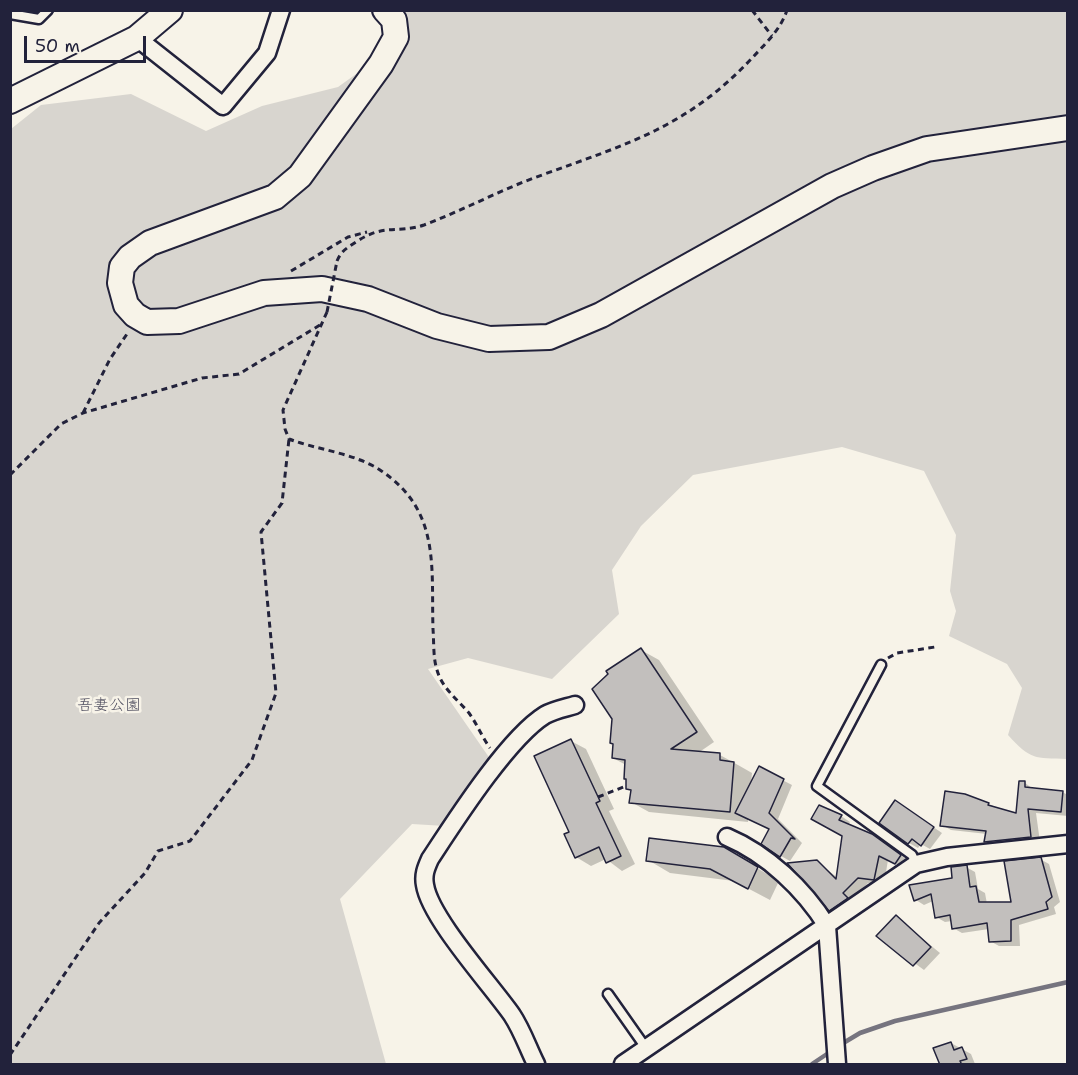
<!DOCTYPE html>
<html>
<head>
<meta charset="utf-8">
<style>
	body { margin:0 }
	#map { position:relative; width:1078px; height:1075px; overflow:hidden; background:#f7f3e8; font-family:"Shantell Sans",sans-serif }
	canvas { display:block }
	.frame { position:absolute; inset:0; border:12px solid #22223b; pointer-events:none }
	.scale { position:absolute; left:24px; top:36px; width:122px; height:27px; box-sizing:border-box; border:3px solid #22223b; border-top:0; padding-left:8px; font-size:18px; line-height:21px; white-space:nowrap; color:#22223b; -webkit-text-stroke:4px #f7f3e8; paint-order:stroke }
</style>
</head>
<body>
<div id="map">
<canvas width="1078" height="1075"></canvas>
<div class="frame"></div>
<div class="scale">50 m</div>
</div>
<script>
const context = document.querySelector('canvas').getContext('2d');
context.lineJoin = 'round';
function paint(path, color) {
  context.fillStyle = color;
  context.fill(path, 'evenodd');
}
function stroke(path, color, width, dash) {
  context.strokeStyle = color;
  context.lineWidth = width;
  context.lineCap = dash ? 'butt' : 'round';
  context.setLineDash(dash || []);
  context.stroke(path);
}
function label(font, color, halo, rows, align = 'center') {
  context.font = font + ' "Shantell Sans","Klee One",sans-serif';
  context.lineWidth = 5;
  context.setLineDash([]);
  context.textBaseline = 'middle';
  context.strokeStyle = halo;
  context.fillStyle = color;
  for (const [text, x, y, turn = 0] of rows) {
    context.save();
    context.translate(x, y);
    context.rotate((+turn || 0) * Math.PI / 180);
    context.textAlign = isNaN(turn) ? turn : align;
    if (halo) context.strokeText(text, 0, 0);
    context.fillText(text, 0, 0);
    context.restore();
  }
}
const green = new Path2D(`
	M404,11H1067V759C1034,758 1031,760 1008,735L1022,688L1007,664L949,636L956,611L950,591L956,535L924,471L842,447L693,475L641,526L612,570L619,614L552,679L468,658L428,669L495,766L445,826L412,824L340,899L386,1064H11V129L41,105L131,94L206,131L262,106L338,87L409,36Z`);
const shadow = new Path2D(`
	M641,650L659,660L714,742L698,753L720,755L738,765L752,773L751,783L759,768L792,785L778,819L802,843L790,861L781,856L771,829L748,819V822L649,812L631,802L632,791L627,788L626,765L613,758Z
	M571,741L586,749L614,809L609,811L635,864L622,871L606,859L591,866L576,857L571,832Z
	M1024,782L1034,790L1062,792L1068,795V816L1036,813L1040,842L995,847L986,842L987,834L951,830L942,825L988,804L1017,815Z
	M904,807L942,833L930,849L921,844L918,848L909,843Z
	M841,816L850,822L848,825L881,841L909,861L905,868L888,860L884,884L868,883L840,915L830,909L817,862L838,878L844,836L813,818Z
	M723,848L779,881L770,900L734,881L670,873L648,860Z
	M1040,859L1049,864L1060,902L1054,907L1056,914L1019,925L1020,946H999L990,941L989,929L962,933L953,928L952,921L945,922L936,917L933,901L924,905L916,900L954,879L966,867L975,872L978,889L985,893L987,904L1013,903Z
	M896,917L940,953L924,970L878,936Z
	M951,1043L971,1054L975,1064H941Z`);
const stream = new Path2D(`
	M840,1045L860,1033L895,1021L1068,982
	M812,1064L833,1050`);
const building = new Path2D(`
	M641,648L697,732L671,749L720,753V760L734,762L730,812L629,803L631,790L626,789V779H624L625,760L612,758L613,744L610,743L612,719L592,689L608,674L606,671Z
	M571,739L600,801L596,803L621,856L606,863L599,847L575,858L564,834L569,832L534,756Z
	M759,766L784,779L769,813L795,839L791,838L780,857L761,844L769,829L735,813Z
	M1019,781H1025V787L1063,791L1061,812L1028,809L1031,837L984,842L986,831L940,826L945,791L965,794L989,803L988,805L1016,813Z
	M895,800L934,827L921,846L912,839L908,844L879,823Z
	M819,805L842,815L839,820L872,834L901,855L895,864L879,856L874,880L858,878L843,893L848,898L829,911L787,863L817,860L836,879L842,836L811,819Z
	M649,838L724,847L758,867L748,889L710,869L646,861Z
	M1041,857L1052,897L1046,902L1048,909L1011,920V941L989,942L987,923L952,929L950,915L935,918L931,894L914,901L909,885L952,878L951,867L967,865L970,887L976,886L979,902H1011L1004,861Z
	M896,915L931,947L913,966L876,936Z
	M951,1042L954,1050L962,1047L967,1059L960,1061L962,1065H940L933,1048Z`);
const path = new Path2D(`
	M752,10L772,36
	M337,261C341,251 347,248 356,242C384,223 397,234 424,225C464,210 502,189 542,175C627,144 688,127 753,57C766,43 781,29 787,10
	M291,271L348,237L367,232
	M327,312L283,410L285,429L289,439C318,450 354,453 380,470C441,510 431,567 433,629C434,642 433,658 437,670C442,688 457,699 469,713C477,724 482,737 490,748
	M83,413L110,359L127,334
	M10,475L61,424L83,413L202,378L239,374L320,325
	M888,658L897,653L935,647
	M598,797L626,786
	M10,1055L99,923L145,873L158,851L190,841L252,760L276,693L261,532L282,503L289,439`);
const lane = new Path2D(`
	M10,14L39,19L48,10
	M881,665L817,786L912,855L916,864
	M608,994L646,1048`);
const street = new Path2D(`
	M137,38L223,106L267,53L281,10
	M727,837C767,854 804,889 827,926L837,1064
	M536,1064C528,1048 522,1030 512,1015C491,985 430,918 425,885C423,875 426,868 430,859C455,821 508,738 545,715C554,710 565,708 575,705
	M623,1064L916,864L947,857L1068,844`);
const secondary = new Path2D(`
	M385,10L394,20L396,37L381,64L300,176L275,197L150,243L130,257L122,267L120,283L126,305L135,315L147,322L179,321L264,293L322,289L368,299L437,326L489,339L549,337L601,315L832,186L873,168L927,149L1068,128
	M10,101L137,38L170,10`);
const pathBridge = new Path2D(`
	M327,312L337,261`);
const parkNames = [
	["吾妻公園",109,706]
];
paint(green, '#d8d5cf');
paint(shadow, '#0003');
stroke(stream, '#76747f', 4.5);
paint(building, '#c2bfbd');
stroke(building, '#22223b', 1.5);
stroke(lane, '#22223b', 13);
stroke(street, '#22223b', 21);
stroke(secondary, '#22223b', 28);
stroke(path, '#22223b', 3, [6, 4.5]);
stroke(lane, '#f7f3e8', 8);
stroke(street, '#f7f3e8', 16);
stroke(secondary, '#f7f3e8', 24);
stroke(pathBridge, '#22223b', 3, [6, 4.5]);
label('16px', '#504f60', '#f7f3e8', parkNames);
</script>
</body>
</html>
